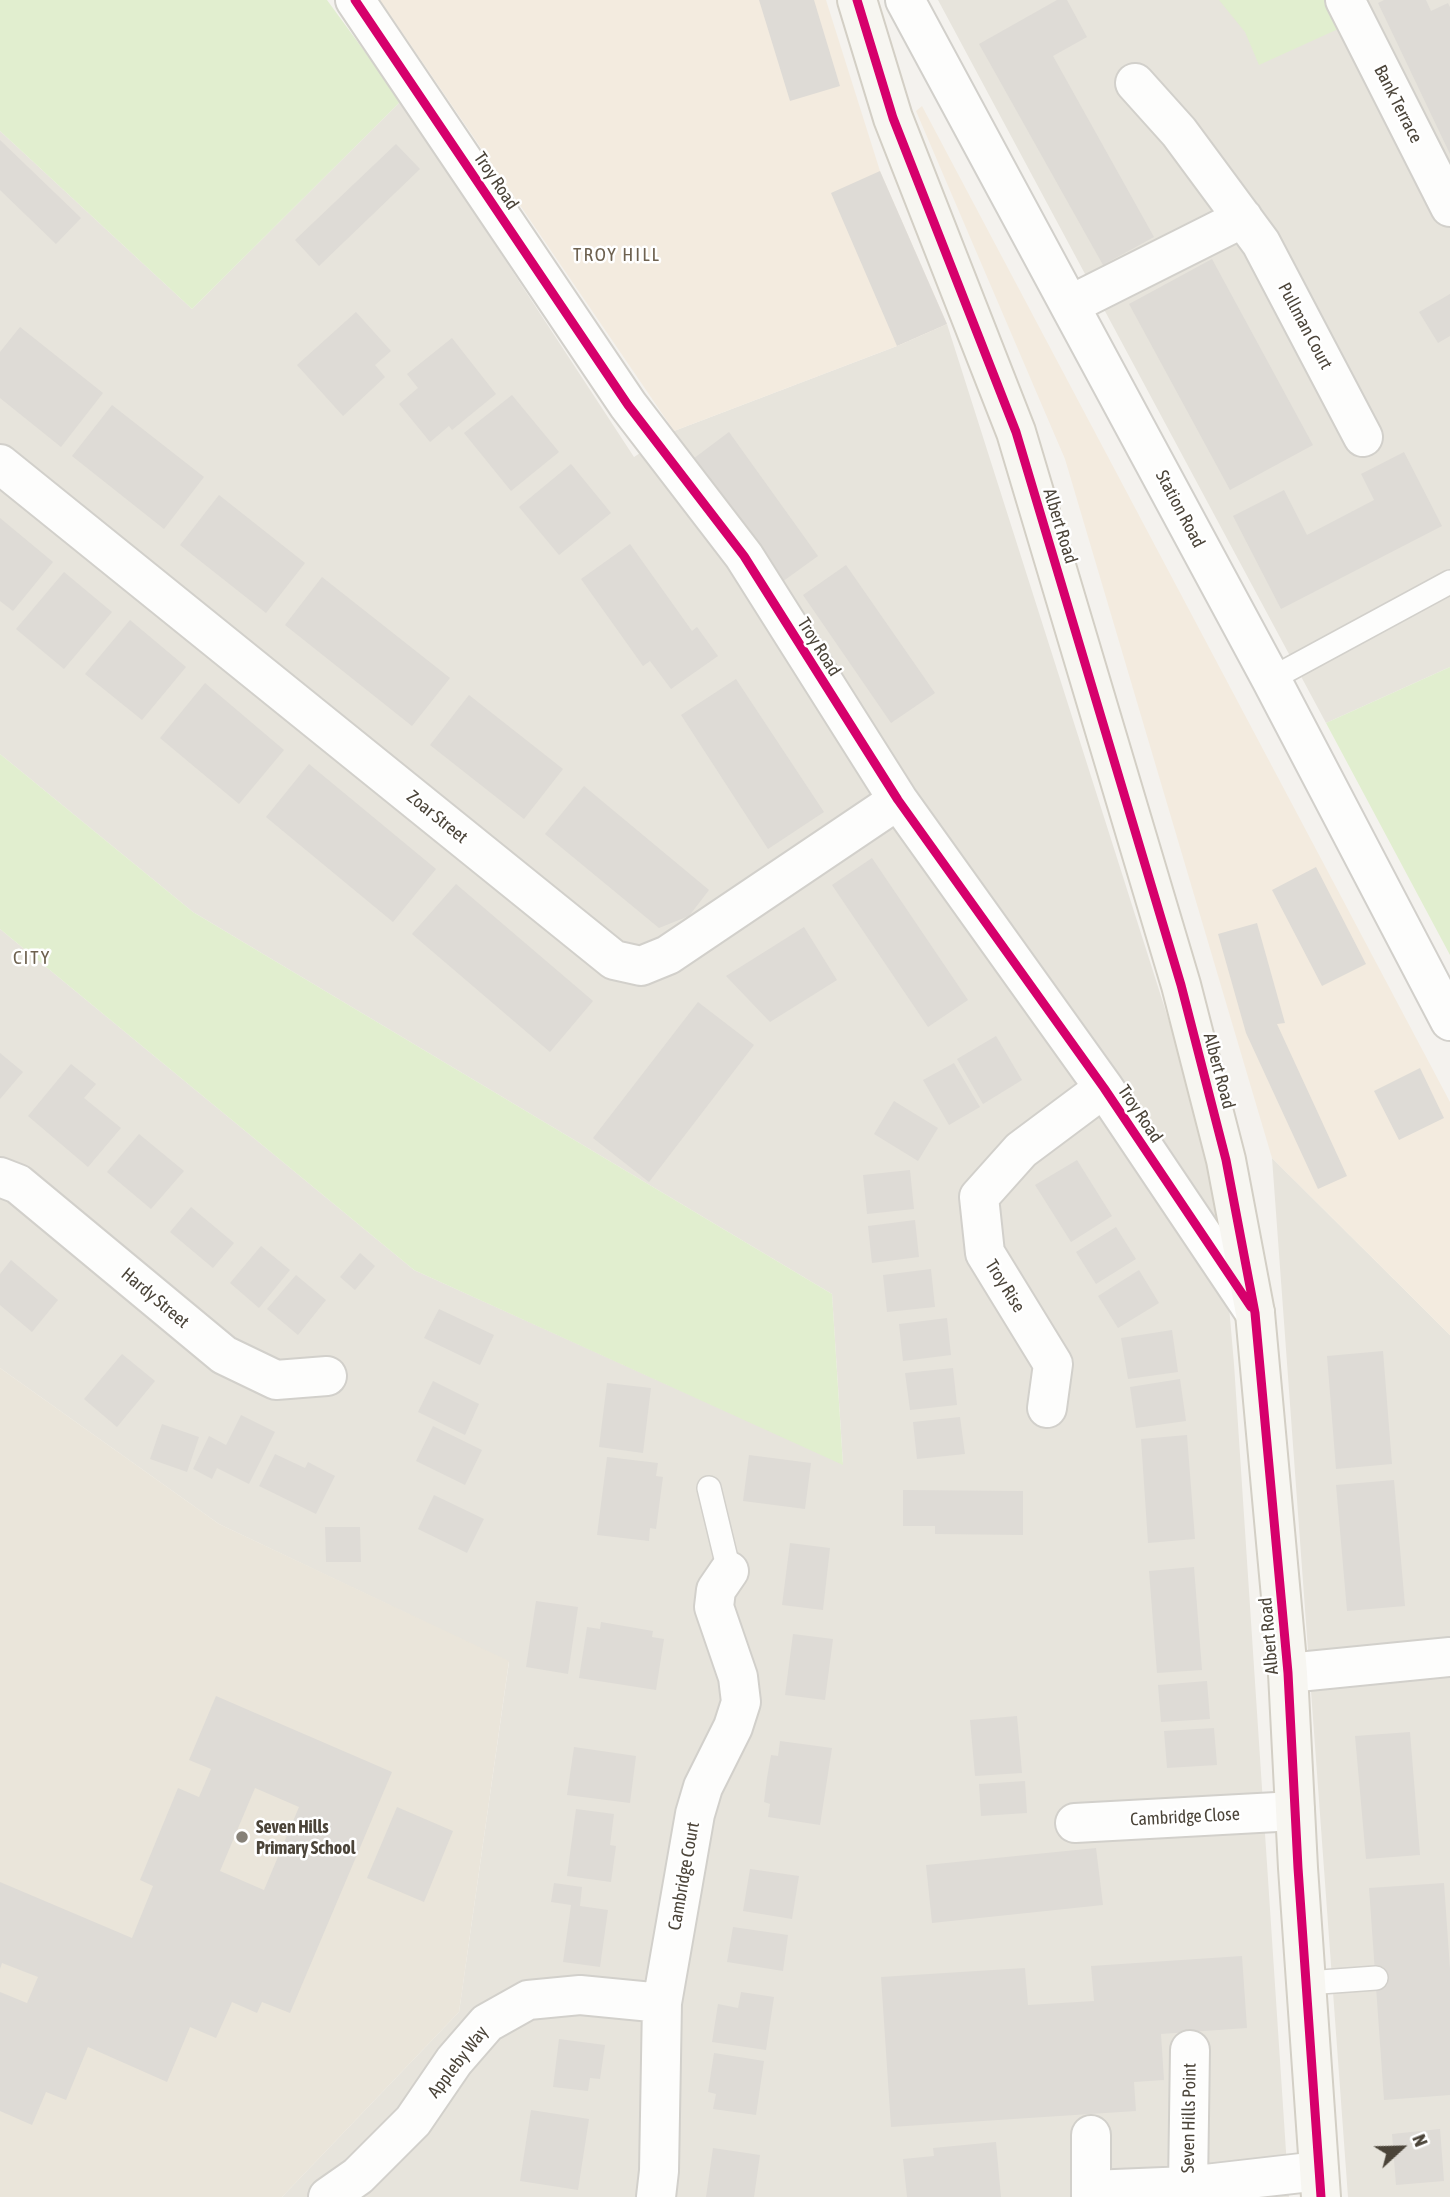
<!DOCTYPE html>
<html>
<head>
<meta charset="utf-8">
<style>
	body { margin:0 }
	#map { position:relative; width:1450px; height:2197px; overflow:hidden; background:#f4f2ee; font-family:"Asap Condensed",sans-serif }
	canvas { display:block }
	.north { position:absolute; left:1366px; top:2113px; width:70px; height:70px; -webkit-text-stroke:5px #fff; paint-order:stroke; rotate:68deg; font-size:19px; font-weight:700; line-height:28px; text-align:center; color:#4b4439 }
	.north::after { content:''; display:block; margin:auto; width:24px; height:32px; background:#4b4439; clip-path:polygon(50% 0,100% 100%,50% 72%,0 100%) }
</style>
</head>
<body>
<div id="map">
<canvas width="1450" height="2197"></canvas>
<div class="north">N</div>
</div>
<script>
const context = document.querySelector('canvas').getContext('2d');
context.lineJoin = 'round';
function paint(path, color) {
  context.fillStyle = color;
  context.fill(path, 'evenodd');
}
function stroke(path, color, width, dash) {
  context.strokeStyle = color;
  context.lineWidth = width;
  context.lineCap = dash ? 'butt' : 'round';
  context.setLineDash(dash || []);
  context.stroke(path);
}
function label(font, color, halo, rows, align = 'center') {
  context.font = font + ' "Asap Condensed",sans-serif';
  context.lineWidth = 5;
  context.setLineDash([]);
  context.textBaseline = 'middle';
  context.strokeStyle = halo;
  context.fillStyle = color;
  for (const [text, x, y, turn = 0] of rows) {
    context.save();
    context.translate(x, y);
    context.rotate((+turn || 0) * Math.PI / 180);
    context.textAlign = isNaN(turn) ? turn : align;
    if (halo) context.strokeText(text, 0, 0);
    context.fillText(text, 0, 0);
    context.restore();
  }
}
const residential = new Path2D(`
	M938,0H1450V667L1326,723Z
	M401,101L634,457L674,431L897,346L947,324L1188,1081L1223,1237L1234,1364L1289,2197H282L459,2012L509,1662L219,1524L0,1368V929L414,1270L843,1464L832,1294L193,912L0,754V131L192,309Z
	M1272,1158L1450,1335V2197H1348Z`);
const commercial = new Path2D(`
	M380,0H826L880,171L947,324L897,346L674,431Z
	M922,106L1450,1102V1335L1272,1158L1065,459L916,111Z`);
const education = new Path2D(`
	M0,1368L219,1524L509,1661L459,2012L282,2197H0Z`);
const green = new Path2D(`
	M0,0H327L401,101L192,309L0,131Z
	M1219,0H1355L1358,20L1259,65L1245,32Z
	M1450,667V955L1326,723Z
	M0,754L193,912L832,1294L843,1465L414,1270L0,929Z`);
const building = new Path2D(`
	M759,0H814L840,86L790,101Z
	M1057,0H1067L1087,37L1053,56L1154,237L1103,265L979,44Z
	M1384,0H1426L1431,11L1448,3L1450,7V154L1378,3Z
	M0,140L81,218L56,244L0,190Z
	M396,144L420,169L319,266L295,240Z
	M880,171L947,324L897,346L831,193Z
	M1212,259L1313,445L1230,490L1129,304Z
	M1450,294V336L1438,343L1419,312Z
	M356,312L391,351L375,365L385,377L343,416L297,365Z
	M20,327L103,393L61,447L0,398V352Z
	M452,338L496,394L452,430L449,426L430,442L399,404L418,388L407,374Z
	M512,395L559,452L511,491L464,433Z
	M112,405L204,477L164,529L72,456Z
	M729,432L818,556L782,582L693,459Z
	M1404,452L1442,526L1281,609L1233,516L1284,490L1307,535L1374,500L1361,474Z
	M571,464L611,513L559,555L519,507Z
	M219,495L305,563L266,613L180,545Z
	M0,518L53,562L13,611L0,601Z
	M630,544L692,631L697,627L718,656L671,689L650,661L643,666L581,579Z
	M846,565L935,693L891,723L803,595Z
	M64,572L112,612L64,669L16,629Z
	M322,577L450,678L412,726L285,625Z
	M130,620L186,667L142,720L85,674Z
	M736,679L824,812L768,849L681,715Z
	M205,683L284,750L239,804L160,738Z
	M469,695L563,769L524,819L430,745Z
	M309,764L436,869L393,922L266,817Z
	M584,786L709,890L689,916L659,928L545,834Z
	M872,858L968,1000L928,1027L832,885Z
	M1316,867L1366,964L1322,986L1272,890Z
	M456,884L593,1001L550,1052L412,934Z
	M1257,923L1285,1023L1277,1024L1347,1176L1318,1189L1246,1033L1218,934Z
	M804,927L837,980L770,1022L726,976Z
	M698,1002L754,1045L649,1182L593,1138Z
	M996,1036L1022,1080L983,1104L957,1059Z
	M0,1053L23,1072L0,1099Z
	M954,1063L980,1107L949,1125L923,1080Z
	M71,1064L96,1084L84,1098L121,1128L88,1167L28,1116Z
	M1420,1068L1444,1118L1399,1140L1374,1091Z
	M894,1101L938,1128L918,1161L874,1134Z
	M139,1134L184,1171L151,1209L107,1172Z
	M1077,1160L1112,1216L1071,1242L1035,1185Z
	M910,1170L914,1209L867,1214L863,1175Z
	M191,1207L234,1243L213,1268L170,1232Z
	M915,1220L919,1257L872,1263L868,1226Z
	M1116,1227L1136,1259L1096,1284L1076,1252Z
	M261,1246L290,1270L259,1308L230,1283Z
	M360,1253L375,1266L355,1290L340,1277Z
	M11,1260L58,1300L32,1332L0,1305V1274Z
	M931,1269L935,1307L887,1312L883,1275Z
	M1139,1270L1159,1303L1118,1328L1098,1296Z
	M296,1275L326,1300L298,1335L267,1309Z
	M439,1309L494,1335L480,1365L424,1338Z
	M947,1318L951,1355L903,1361L899,1324Z
	M1172,1330L1178,1372L1128,1379L1121,1338Z
	M1383,1351L1392,1464L1336,1469L1327,1356Z
	M122,1354L155,1381L117,1427L84,1399Z
	M953,1368L957,1405L910,1410L905,1373Z
	M1180,1379L1186,1421L1136,1428L1130,1387Z
	M433,1381L479,1404L465,1435L418,1412Z
	M607,1383L651,1388L643,1453L599,1447Z
	M241,1415L275,1432L249,1484L217,1468L212,1479L193,1469L209,1436L226,1445Z
	M960,1417L965,1454L917,1459L913,1422Z
	M162,1424L199,1437L187,1472L150,1459Z
	M433,1426L482,1450L465,1485L416,1461Z
	M1187,1435L1195,1539L1148,1543L1141,1439Z
	M275,1454L305,1468L308,1462L335,1476L316,1514L259,1486Z
	M749,1455L811,1463L805,1509L743,1501Z
	M607,1457L658,1463L656,1476L663,1477L656,1529L650,1528L649,1541L597,1535Z
	M1394,1480L1405,1606L1347,1611L1336,1485Z
	M903,1490L1023,1491V1535L935,1534V1526H903Z
	M434,1495L484,1519L467,1553L418,1529Z
	M325,1527H360L361,1562H326Z
	M790,1543L830,1548L823,1610L782,1605Z
	M1194,1567L1202,1670L1157,1673L1149,1571Z
	M536,1601L578,1607L568,1674L526,1667Z
	M601,1622L653,1631L652,1637L664,1639L656,1690L579,1678L587,1627L600,1629Z
	M793,1634L833,1639L825,1700L785,1695Z
	M1207,1681L1210,1719L1161,1722L1158,1685Z
	M216,1696L392,1772L290,2013L262,2002L257,2013L232,2002L216,2038L190,2027L167,2082L88,2047L66,2100L46,2092L32,2125L0,2111V1992L27,2003L38,1977L2,1963L0,1969V1882L132,1938L153,1886L140,1880L178,1788L199,1797L211,1769L189,1760ZM255,1788L299,1807L264,1890L220,1871Z
	M1017,1716L1022,1773L975,1776L970,1720Z
	M1214,1728L1217,1765L1167,1768L1164,1731Z
	M1410,1732L1420,1855L1366,1859L1355,1736Z
	M780,1741L832,1748L820,1825L768,1817L770,1804L764,1802L767,1778L771,1755L778,1756Z
	M574,1747L636,1756L630,1803L567,1795Z
	M1025,1781L1027,1813L981,1816L979,1784Z
	M397,1807L453,1831L424,1902L367,1878Z
	M576,1809L614,1814L610,1845L616,1846L611,1882L567,1876Z
	M1096,1848L1103,1905L932,1923L926,1865Z
	M750,1869L799,1876L792,1919L743,1911Z
	M554,1883L582,1887L580,1906L608,1910L600,1967L563,1962L571,1905L551,1902Z
	M1444,1883L1450,1969V2095L1384,2100L1369,1888Z
	M733,1927L788,1935L783,1971L727,1962Z
	M1242,1956L1247,2028L1161,2034L1164,2080L1134,2082L1136,2111L891,2127L881,1977L1025,1968L1028,2005L1094,2001L1091,1966Z
	M741,1992L774,1997L766,2050L712,2042L718,2004L738,2008Z
	M559,2039L605,2045L600,2079L590,2078L588,2091L553,2087Z
	M714,2053L764,2061L756,2115L713,2109L716,2094L708,2092Z
	M531,2110L589,2119L578,2190L520,2181Z
	M1440,2129L1444,2181L1396,2185L1392,2134Z
	M996,2142L1001,2197H907L903,2159L934,2156L933,2148Z
	M713,2148L760,2155L754,2197H706Z`);
const lane = new Path2D(`
	M1271,679L1450,582
	M709,1488L729,1571
	M1307,1983L1376,1978`);
const street = new Path2D(`
	M355,0L628,405L744,556L898,800L1104,1088L1255,1313
	M905,0L1271,679L1450,1021
	M1345,0L1450,207
	M1135,83L1179,132L1261,243L1363,437
	M1070,305L1243,218
	M0,464L614,960L641,966L668,955L898,800
	M0,1177L18,1184L224,1355L276,1380L327,1376
	M1047,1408L1053,1364L985,1253L979,1197L1021,1150L1104,1088
	M1288,1673L1450,1657
	M1075,1823L1295,1811
	M1188,2186L1190,2050
	M1091,2190V2135
	M328,2197L358,2176L413,2121L454,2061L487,2023L528,2000L580,1995L662,2003
	M656,2197L659,2171L662,2003L695,1814L703,1787L733,1727L741,1702L738,1677L714,1607L716,1590L729,1571
	M1091,2197V2190L1188,2186L1319,2171`);
const secondary = new Path2D(`
	M857,0L893,118L1016,432L1181,985L1226,1160L1255,1313L1288,1673L1298,1868L1321,2197`);
const cycleway = new Path2D(`
	M355,0L628,405L744,556L898,800L1104,1088L1251,1307
	M857,0L893,118L1016,432L1181,985L1226,1160L1255,1313L1288,1673L1298,1868L1321,2197`);
const markers = [
	[242,1837,7,"#868178"]
];
const streetNames = [
	["Bank Terrace",1398,104,63],
	["Troy Road",496,181,56],
	["Pullman Court",1305,326,62],
	["Station Road",1180,509,62],
	["Albert Road",1060,526,73],
	["Troy Road",819,647,58],
	["Zoar Street",437,817,39],
	["Albert Road",1219,1071,75],
	["Troy Road",1140,1114,56],
	["Troy Rise",1005,1286,58],
	["Hardy Street",155,1298,40],
	["Albert Road",1269,1636,-95],
	["Cambridge Close",1185,1817,-3],
	["Cambridge Court",684,1876,-80],
	["Appleby Way",458,2062,-52],
	["Seven Hills Point",1189,2118,-89]
];
const poiNames = [
	["Seven Hills",256,1827],
	["Primary School",256,1848]
];
const neighbourhoodNames = [
	["TROY HILL",617,255],
	["CITY",32,958]
];
paint(residential, '#e7e4dc');
paint(commercial, '#f3ebdf');
paint(education, '#eae5da');
paint(green, '#e1eecf');
paint(building, '#dedbd6');
stroke(lane, '#d2d0cb', 26);
stroke(street, '#d2d0cb', 42);
stroke(secondary, '#d3cfc5', 42);
stroke(lane, '#fdfdfc', 23);
stroke(street, '#fdfdfc', 38);
stroke(secondary, '#f7f6f1', 38);
stroke(cycleway, '#d6006c', 9);
for (const [x, y, r, color] of markers) {
  const dot = new Path2D();
  dot.arc(x, y, r, 0, 2 * Math.PI);
  context.fillStyle = color;
  context.fill(dot);
  stroke(dot, '#fff', 2.5);
}
label('18px', '#4b4439', '#fff', streetNames);
label('bold 18px', '#4b4439', '#fff', poiNames, 'left');
context.letterSpacing = '2px';
label('19px', '#6e6250', '#fff', neighbourhoodNames);
context.letterSpacing = '0px';
</script>
</body>
</html>
